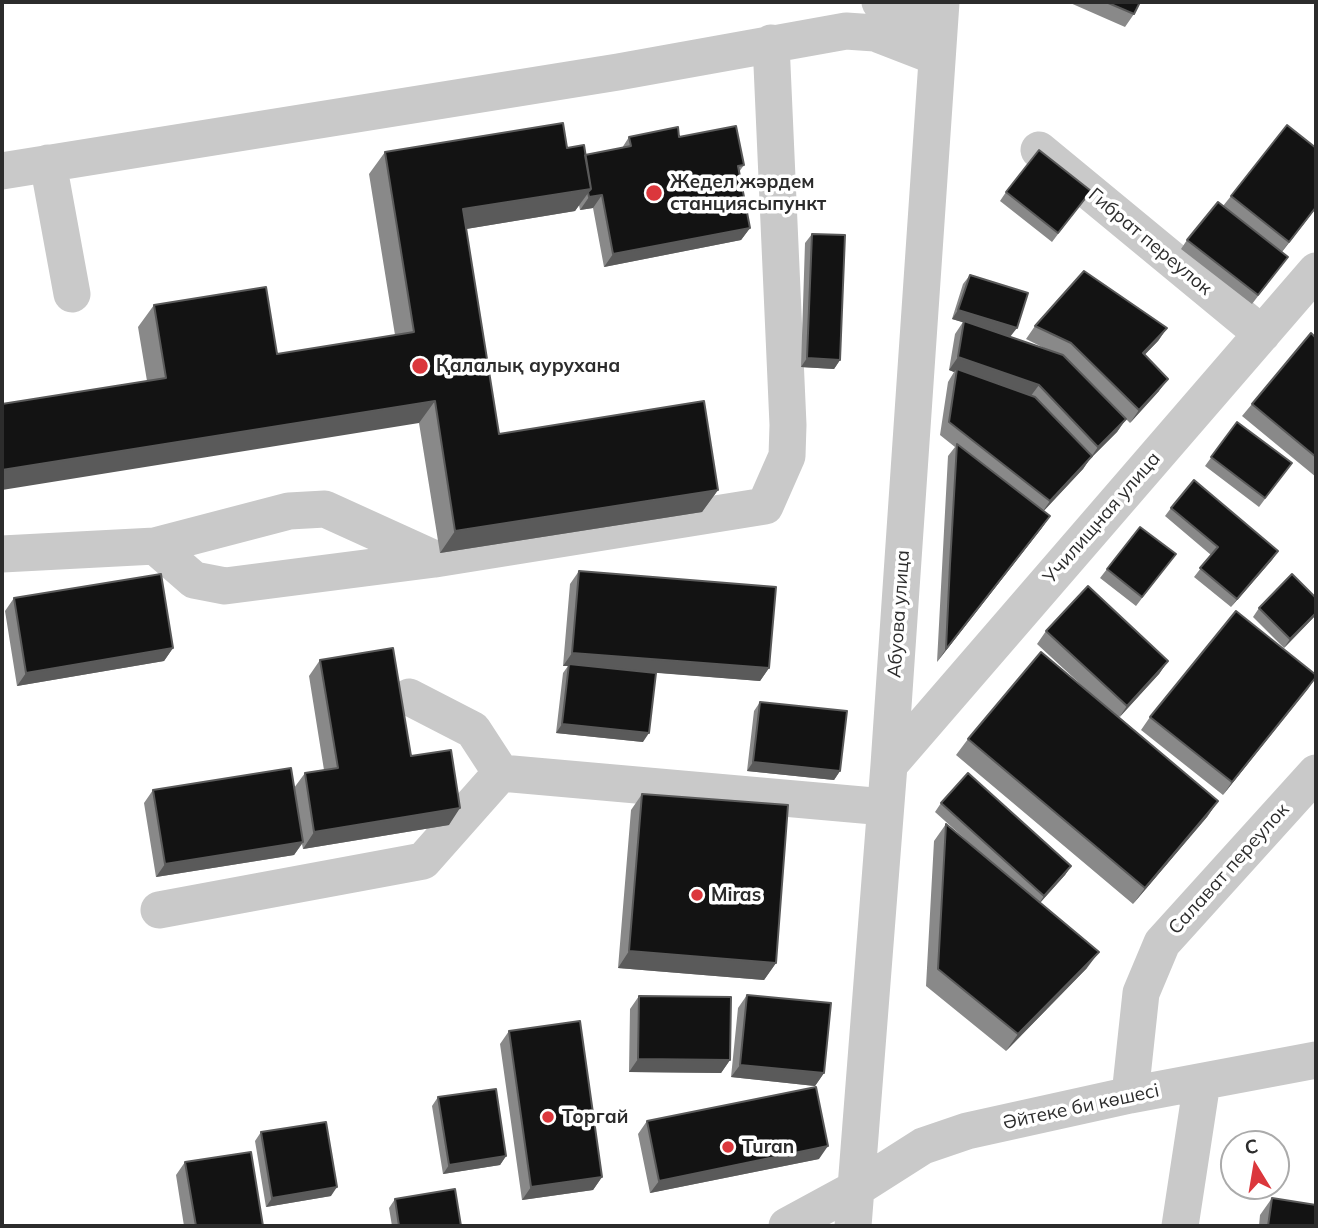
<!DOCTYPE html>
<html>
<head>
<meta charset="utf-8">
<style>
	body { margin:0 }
	#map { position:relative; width:1318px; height:1228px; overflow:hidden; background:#fff; font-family:Mulish,sans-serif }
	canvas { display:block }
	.frame { position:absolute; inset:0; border:4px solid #2c2c2c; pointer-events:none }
	.north { position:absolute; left:1220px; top:1130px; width:70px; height:70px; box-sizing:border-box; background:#fff; border:2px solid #ababab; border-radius:50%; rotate:349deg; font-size:19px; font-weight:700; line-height:28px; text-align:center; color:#2c2c2c }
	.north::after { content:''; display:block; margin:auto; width:24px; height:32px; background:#db373c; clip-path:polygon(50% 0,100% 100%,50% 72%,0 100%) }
</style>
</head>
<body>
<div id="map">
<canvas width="1318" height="1228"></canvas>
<div class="frame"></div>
<div class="north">С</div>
</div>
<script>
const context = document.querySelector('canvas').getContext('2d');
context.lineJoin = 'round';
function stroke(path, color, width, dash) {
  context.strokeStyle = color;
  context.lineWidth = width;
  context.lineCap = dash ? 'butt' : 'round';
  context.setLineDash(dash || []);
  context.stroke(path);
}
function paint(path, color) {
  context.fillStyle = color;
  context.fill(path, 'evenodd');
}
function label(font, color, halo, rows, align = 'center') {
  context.font = font + ' Mulish,sans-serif';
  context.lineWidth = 7;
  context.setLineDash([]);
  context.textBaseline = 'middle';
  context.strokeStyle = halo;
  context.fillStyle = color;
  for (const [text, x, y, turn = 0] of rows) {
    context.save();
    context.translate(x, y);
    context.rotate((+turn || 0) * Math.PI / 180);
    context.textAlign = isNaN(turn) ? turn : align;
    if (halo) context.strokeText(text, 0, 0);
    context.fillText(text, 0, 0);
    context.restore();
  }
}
const minor = new Path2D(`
	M880,2L938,33
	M1039,150L1262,334
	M48,163L72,294
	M2,171L618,72L846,31L875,33L937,57
	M155,546L194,580L225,586L435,559
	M2,554L155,546L289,511L325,509L435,559L765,506L787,456L788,425L771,43
	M409,697L473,730L501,773L885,807
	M889,765L1316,271
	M159,910L423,861L501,773
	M1130,1095L1141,993L1162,943L1316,773
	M787,1226L857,1188L923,1146L967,1131L1130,1095L1316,1060
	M853,1226L889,765L941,2
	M1180,1226L1202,1082`);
const wall = new Path2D(`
	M1068,2H1140L1134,14L1125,27Z
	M629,137H679L744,165L739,172L750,228L741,240L604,267L593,208L580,210L579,205L575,211L466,229L499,434L718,490L702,512L440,553L419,423L147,381L138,327L154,305L277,354L395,335L369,174L385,152L567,148L585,155L622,148Z
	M1006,192L1084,200L1052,242L1000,201Z
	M1231,196L1316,208L1282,252L1288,257L1252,304L1181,249L1187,240L1223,206Z
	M812,234L840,360L834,369L801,367L805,243Z
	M970,275L1011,337L1048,350L1026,339L1035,326L1167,328L1158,341L1144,355L1159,391L1130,423L1126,419L1117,432L1089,460L1083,469L1043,511L1050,516L1041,529L937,662L948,456L955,447L940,435L948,382L954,372L949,370L955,334L963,322L952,319L963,284Z
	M1316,338V477L1242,416L1252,404Z
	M1237,422L1292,463L1259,507L1205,466Z
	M1171,508L1278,551L1231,607L1194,577L1211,555L1165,516Z
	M1169,563L1136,606L1100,578L1107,569Z
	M579,571L769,668L760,681L637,671L643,742L556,733L563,673L568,666H563L570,584Z
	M1316,594V615L1284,648L1253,617L1259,608L1314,596Z
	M14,598L173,648L164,661L17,686L5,611Z
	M1046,631L1168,661L1159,674L1119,717L1218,801L1207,817L1133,904L956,755L968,739L1090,693L1037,644Z
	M320,660L411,756L449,825L303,849L302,844L294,855L156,877L144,803L153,790L294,788L305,773L324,770L309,676Z
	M1316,677L1223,795L1141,730L1150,717Z
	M760,702L840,771L834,780L747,771L754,711Z
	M642,794L776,963L764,980L618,968L631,810Z
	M941,803L1071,866L1065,875L1040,903L1087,968L1006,1051L926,986L934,841L946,824L984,856L935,812Z
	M747,995L824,1073L815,1086L731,1077L738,1008Z
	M639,996L730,1060L721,1073L629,1072L630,1009Z
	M509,1031L602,1177L593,1190L522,1200L500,1044Z
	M438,1097L506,1156L500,1165L443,1174L432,1106Z
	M647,1121L819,1159L650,1193L638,1134Z
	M261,1132L331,1196L266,1207L255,1141Z
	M185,1162L263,1226H184L176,1175Z
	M1272,1198L1316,1226H1259L1260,1215Z
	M395,1199L461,1226H392L389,1208Z`);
const shadedWall = new Path2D(`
	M591,189L575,211L448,232L463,209Z
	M602,195L593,208L580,210L589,197Z
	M1316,207V208L1280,254L1289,242Z
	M750,228L741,240L604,267L613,254Z
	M958,310L1017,328L1010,337L952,319Z
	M1167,328L1158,341L1134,366L1143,353Z
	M958,357L1039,385L1030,397L957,369L954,372L949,370Z
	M807,358L840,360L834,369L801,367Z
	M1168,379L1159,391L1130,423L1139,410Z
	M435,401L419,423L2,490V470Z
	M1126,419L1117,432L1089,460L1098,447Z
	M1092,456L1083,469L1041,514L1050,501Z
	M718,490L702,512L440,553L455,531Z
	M1050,516L1041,529L937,662L946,649Z
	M1278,551L1272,560L1231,607L1237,599Z
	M1316,613V615L1284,648L1290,639Z
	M173,648L164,661L17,686L26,673Z
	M572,653L769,668L760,681L569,666V664L568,666H563Z
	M1168,661L1159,674L1118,719L1127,706Z
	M1316,677L1308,689L1223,795L1232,782Z
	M562,724L649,733L643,742L556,733Z
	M753,762L840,771L834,780L747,771Z
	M1218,801L1207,817L1133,904L1145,888Z
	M460,808L449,825L303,849L314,832Z
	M303,842L294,855L156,877L165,864Z
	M1071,866L1065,875L1038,905L1044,896Z
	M629,951L776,963L764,980L618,968Z
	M1099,952L1087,968L1006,1051L1018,1034Z
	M638,1059L730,1060L721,1073L629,1072Z
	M740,1065L824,1073L815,1086L731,1077Z
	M828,1146L819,1159L650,1193L659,1181Z
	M506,1156L500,1165L443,1174L449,1165Z
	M602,1177L593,1190L522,1200L531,1187Z
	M337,1187L331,1196L266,1207L272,1198Z`);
const building = new Path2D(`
	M1106,2H1140L1134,14Z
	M563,123L567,148L584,145L591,189L463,209L499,434L704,401L718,490L455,531L435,401L2,470V404L166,378L154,305L266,287L277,354L414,332L385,152Z
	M1287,125L1316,148V207L1289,242L1231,196Z
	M736,126L744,165L738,166L750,228L613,254L602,195L589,197L588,192L591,189L585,155L631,146L629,137L678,127L679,137Z
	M1039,150L1091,191L1058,233L1006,192Z
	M1218,202L1288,257L1258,295L1187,240Z
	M812,234L845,235L840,360L807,358Z
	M1084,271L1167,328L1143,353L1168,379L1139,410L1071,343L1035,326Z
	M970,275L1028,293L1017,328L958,310Z
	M964,321L1063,355L1126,419L1098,447L1039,385L958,357Z
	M1311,333L1316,338V457L1252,404Z
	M957,369L1035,397L1092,456L1050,501L949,422Z
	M1237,422L1292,463L1265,498L1211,457Z
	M957,444L1050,516L946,649L950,564Z
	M1194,480L1278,551L1237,599L1200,568L1218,547L1171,508Z
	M1140,527L1176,554L1142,597L1107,569Z
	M579,571L776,587L769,668L572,653Z
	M161,574L173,648L26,673L14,598Z
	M1292,574L1316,598V613L1290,639L1259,608Z
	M1088,586L1168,661L1127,706L1046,631Z
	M1236,611L1316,675V677L1232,782L1150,717Z
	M393,648L411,756L451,750L460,808L314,832L305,773L338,768L320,660Z
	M1041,652L1218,801L1145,888L968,739Z
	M569,664L656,673L649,733L562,724Z
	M760,702L847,711L840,771L753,762Z
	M291,768L303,842L165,864L153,790Z
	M968,773L1071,866L1044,896L941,803Z
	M642,794L788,805L776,963L629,951Z
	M946,824L1099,952L1018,1034L938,969Z
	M747,995L831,1003L824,1073L740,1065Z
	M639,996L731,997L730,1060L638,1059Z
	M580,1021L602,1177L531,1187L509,1031Z
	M816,1087L828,1146L659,1181L647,1121Z
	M496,1089L506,1156L449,1165L438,1097Z
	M326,1122L337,1187L272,1198L261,1132Z
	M251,1152L263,1226H196L185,1162Z
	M455,1189L461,1226H399L395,1199Z
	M1272,1198L1316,1205V1226H1268Z`);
const markers = [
	[654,193,9,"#db373c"],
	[420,366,9,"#db373c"],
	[697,895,7,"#db373c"],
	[548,1117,7,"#db373c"],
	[728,1147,7,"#db373c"]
];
const poiNames = [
	["Жедел жәрдем",670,182],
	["станциясыпункт",670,204],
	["Қалалық аурухана",436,366],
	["Miras",711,895],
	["Торгай",562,1117],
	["Turan",742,1147]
];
const streetNames = [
	["Гибрат переулок",1150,242,40],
	["Училищная улица",1102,518,-49],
	["Абуова улица",899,614,-86],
	["Салават переулок",1229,869,-48],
	["Әйтеке би көшесі",1081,1107,-12]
];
stroke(minor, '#c9c9c9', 37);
paint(wall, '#898989');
paint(shadedWall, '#5a5a5a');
paint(building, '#131313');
stroke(building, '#5a5a5a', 2);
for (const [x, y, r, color] of markers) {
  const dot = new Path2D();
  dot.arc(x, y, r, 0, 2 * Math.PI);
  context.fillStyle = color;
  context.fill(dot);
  stroke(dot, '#fff', 2.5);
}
label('bold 19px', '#2c2c2c', '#fff', poiNames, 'left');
label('19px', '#2c2c2c', '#fff', streetNames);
</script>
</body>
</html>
